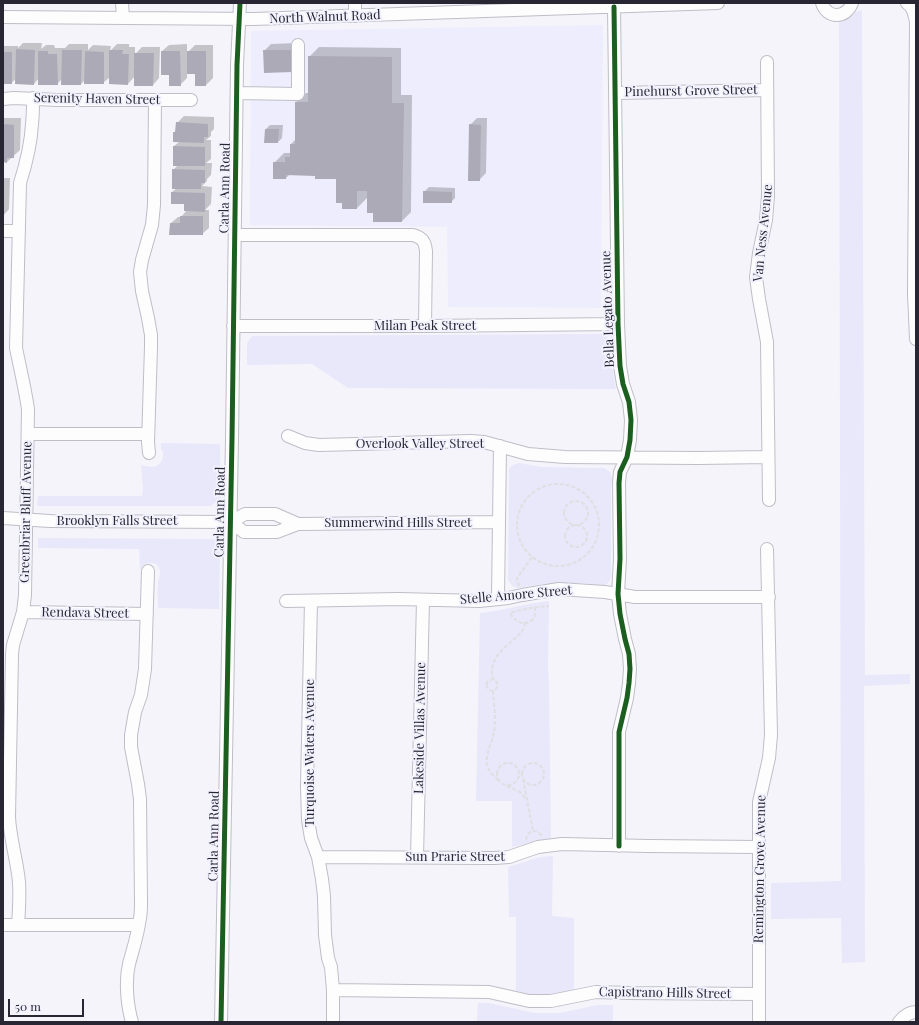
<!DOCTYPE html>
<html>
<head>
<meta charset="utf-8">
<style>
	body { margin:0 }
	#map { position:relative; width:919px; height:1025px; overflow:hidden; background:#f5f4fb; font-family:"Playfair Display",serif }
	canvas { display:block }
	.frame { position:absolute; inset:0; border:4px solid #272632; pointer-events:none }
	.scale { position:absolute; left:8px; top:999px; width:76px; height:18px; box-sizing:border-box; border:2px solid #272632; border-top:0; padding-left:5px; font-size:12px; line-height:14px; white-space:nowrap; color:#272632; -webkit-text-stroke:3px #f2f1fe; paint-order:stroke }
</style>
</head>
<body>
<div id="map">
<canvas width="919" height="1025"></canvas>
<div class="frame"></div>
<div class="scale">50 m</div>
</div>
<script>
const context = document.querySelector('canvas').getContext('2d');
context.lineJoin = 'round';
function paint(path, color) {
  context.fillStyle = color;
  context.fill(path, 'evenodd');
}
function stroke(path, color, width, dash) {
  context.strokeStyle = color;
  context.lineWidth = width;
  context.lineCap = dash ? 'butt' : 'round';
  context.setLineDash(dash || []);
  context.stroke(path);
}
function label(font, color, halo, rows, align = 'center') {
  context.font = font + ' "Playfair Display",serif';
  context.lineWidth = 4;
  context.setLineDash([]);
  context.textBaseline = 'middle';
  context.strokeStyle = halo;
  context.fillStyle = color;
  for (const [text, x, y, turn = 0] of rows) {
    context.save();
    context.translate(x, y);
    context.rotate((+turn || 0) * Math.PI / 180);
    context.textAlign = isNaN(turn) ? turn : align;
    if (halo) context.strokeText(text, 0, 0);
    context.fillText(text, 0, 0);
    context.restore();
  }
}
const built = new Path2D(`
	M603,25L601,308L448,307L447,227L250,225L251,31Z`);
const green = new Path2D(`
	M862,10L865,675L910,674V684L864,686L865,962L842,963L841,918L771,919V883L841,881L839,20L847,19L854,13Z
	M605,334L610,340V355L616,389L348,388L312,364L247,365V343L252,336Z
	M161,443L220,444L221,498L211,506H37L38,496H142L143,489L141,465C149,467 158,469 162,460C163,458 163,455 163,453C162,449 160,448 161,443Z
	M519,463L541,467L604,468C614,473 612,479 611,488V577L609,582L604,586L583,583L543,584L517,588L512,586L508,580L509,469L513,465Z
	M38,538L214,539L220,547L219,609L158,608C158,600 157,591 158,583C158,579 161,575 160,571C159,567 157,563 152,563C146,562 143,565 140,570L139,549L38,548Z
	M549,601L548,667L549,686L551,838L512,847V801H476L480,613C503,611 526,603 549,601Z
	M553,856L552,916L574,918V992L552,995H532L516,991V917H509L508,867L540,857Z
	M478,1003H489L535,1013H560L597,1005H613V1022H477Z`);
const shadow = new Path2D(`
	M23,43H42L41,49L46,45H54L55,48H65L69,44H88V50L93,45L111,46L110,51L117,44H129V47H135V54L142,47H160L159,78L153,85L135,76L128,84L110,77L103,83L86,79L81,84L62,79L57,84L39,78L34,84L16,79L11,83H3V46H18V48Z
	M298,43V64L292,71L264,51L271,44Z
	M187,44V53L195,45H213V78L206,85L196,73H187V78L180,85L170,74L162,51L169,45Z
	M319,47L401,48V95H412L411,212L402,221H374V212L368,197L357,208L343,202L337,178L316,175L290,174L286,178L274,163L284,153H290L291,152V144L296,139V102L306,93H309V57Z
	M184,116L214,117V129L211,132V136L206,140H211V159L206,163H212L211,175L207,179V181L202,186L212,187L211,204L205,210H209V228L202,234L171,223L178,217H181L187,210L185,203L172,192L177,188L173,170L178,165L174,146L179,142L174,133L177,130V123Z
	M3,118H21L20,150L7,162L3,161Z
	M477,118H487L486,173L479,180L470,125Z
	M270,125H283L282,138L278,142L266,129Z
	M3,178H10L9,209L3,216Z
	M429,187L455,188V198L451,202L424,192Z`);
const building = new Path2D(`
	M16,49L35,50L34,85L15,84Z
	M62,50H82L81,85H61Z
	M109,50H123L122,54H129L128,85L109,84Z
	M263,50H291L292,72L264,73Z
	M38,51H48V54H57L58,85H38Z
	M85,51L104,52V84H84Z
	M161,51H180L181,86H169V75H161Z
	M187,51H206V86H195V74H187Z
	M3,52H12V84H3Z
	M134,53H154L153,86H134Z
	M308,56L392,57V103H404L402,222H373V213H367V191H357V209H342V203H336V179H315V176L286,175V179H273V162H285V157H290V144H295V102H308Z
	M176,122L208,124V137H204V143L173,142V132H175Z
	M3,124L14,125V158H7V163L3,162Z
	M469,124L481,125L480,181H468Z
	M265,129H279L278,143H264Z
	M173,146L205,147V166H173Z
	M172,169L205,170V183H201V189H172Z
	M423,191L452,192V203H423Z
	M171,192L205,193V212L184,211V204H171Z
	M180,216H203V235H169L170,223H180Z`);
const path = new Path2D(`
	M517 525a41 41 0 1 1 82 0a41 41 0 1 1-82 0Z
	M564 513a12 12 0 1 1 24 0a12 12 0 1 1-24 0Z
	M565 536a11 11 0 1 1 22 0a11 11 0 1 1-22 0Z
	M518,586L519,585L517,580V578L533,556
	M535,607C535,611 536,617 532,620C524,627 514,621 510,613C523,609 535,607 549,606
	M486.5 685a5.5 5.5 0 1 1 11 0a5.5 5.5 0 1 1-11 0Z
	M494,680C492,677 492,675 492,671C493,646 525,639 525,623
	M493,691C494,704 496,718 494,732C492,742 485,756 487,765C489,772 494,776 498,780
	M497 774a11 11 0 1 1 22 0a11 11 0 1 1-22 0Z
	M522 774a11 11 0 1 1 22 0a11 11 0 1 1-22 0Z
	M523,779L533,831
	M507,786L520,792L526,799
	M526,840C528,830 535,828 542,836`);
const minor = new Path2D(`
	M122,3L123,18
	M355,3V16
	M822,3C827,19 846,19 852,3
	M907,3C914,8 914,14 916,22L914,294L916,339
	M614,7L618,324L620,366L623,384L629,402L631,420L630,440L627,457L620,472L619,483L620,559L618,594L620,614L625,639L629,654L630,669L629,683L627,698L619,732V846
	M3,17L253,19L718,3
	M767,62L768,196L766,220L759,253L756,277L759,299L767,342L769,500
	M237,93L298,94V45
	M616,93L767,90
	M3,99L14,98L58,100H191
	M3,231H19
	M235,235H413C423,238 425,242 426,251L425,326
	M233,326H425L618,324
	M28,434H148
	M288,436L305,443L319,445L471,441L484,442L528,454L565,457L698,458L768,457
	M149,453L148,442L151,347V335L148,318L142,291L140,272L142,260L152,225L154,205L155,100
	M3,518L50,521L231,522
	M231,522L244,532H277L298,524L499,522
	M231,522L245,514H275L298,524
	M498,599L500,446
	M286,601L399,599L479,601L508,598L522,595L559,589L605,592L635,597H769
	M311,601L307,786L308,820L311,838L318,857L322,879L324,896L325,935L328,958L331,967L333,990V1022
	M23,612L147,614
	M318,857L494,858L509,857L538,847L562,844L648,846L759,847
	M417,857L423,600
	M3,925H139
	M18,925C19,911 20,896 19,882C17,860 10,839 9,817L12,654L13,645L23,612L25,595L28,409C25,388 20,368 16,348L20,183C26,164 31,144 32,124C33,115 33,107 33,98
	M333,990L489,992L529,1001H551L596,992L629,993L759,994
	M132,1022C127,1005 125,981 129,964C133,949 138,934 140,918C141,913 141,908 141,903L140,799L138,784L131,747V735L135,712L141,695L145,669L148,571
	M221,1022L232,439L237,65L240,3
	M759,1022V802L769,758L771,735L767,549
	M899,1022C903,1017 909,1012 916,1012`);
const cycleway = new Path2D(`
	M614,7L618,324L620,366L623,384L629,402L631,420L630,440L627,457L620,472L619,483L620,559L618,594L620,614L625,639L629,654L630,669L629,683L627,698L619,732V846
	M221,1022L232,439L237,65L240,3`);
const streetNames = [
	["North Walnut Road",325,17,-2],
	["Pinehurst Grove Street",691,91,-1],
	["Serenity Haven Street",97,99,1],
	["Carla Ann Road",225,188,-89],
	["Van Ness Avenue",763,233,-84],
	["Bella Legato Avenue",608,309,-92],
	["Milan Peak Street",425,326],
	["Overlook Valley Street",420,444],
	["Greenbriar Bluff Avenue",26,512,-89],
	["Carla Ann Road",220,512,-89],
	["Brooklyn Falls Street",117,521],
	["Summerwind Hills Street",398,523],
	["Stelle Amore Street",516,595,-5],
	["Rendava Street",85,613,1],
	["Lakeside Villas Avenue",420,728,-89],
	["Turquoise Waters Avenue",310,753,-90],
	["Carla Ann Road",214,836,-89],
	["Sun Prarie Street",455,857],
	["Remington Grove Avenue",760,869,-89],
	["Capistrano Hills Street",665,993,1]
];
paint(built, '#eeedfd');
paint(green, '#e9e7fa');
paint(shadow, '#0003');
paint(building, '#acaab7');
stroke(minor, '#bfbec7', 14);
stroke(path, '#dfdfe1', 2, [4, 2]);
stroke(minor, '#fefdfe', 12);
stroke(cycleway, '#1b5e20', 5);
label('13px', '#272632', '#f2f1fe', streetNames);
</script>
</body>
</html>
